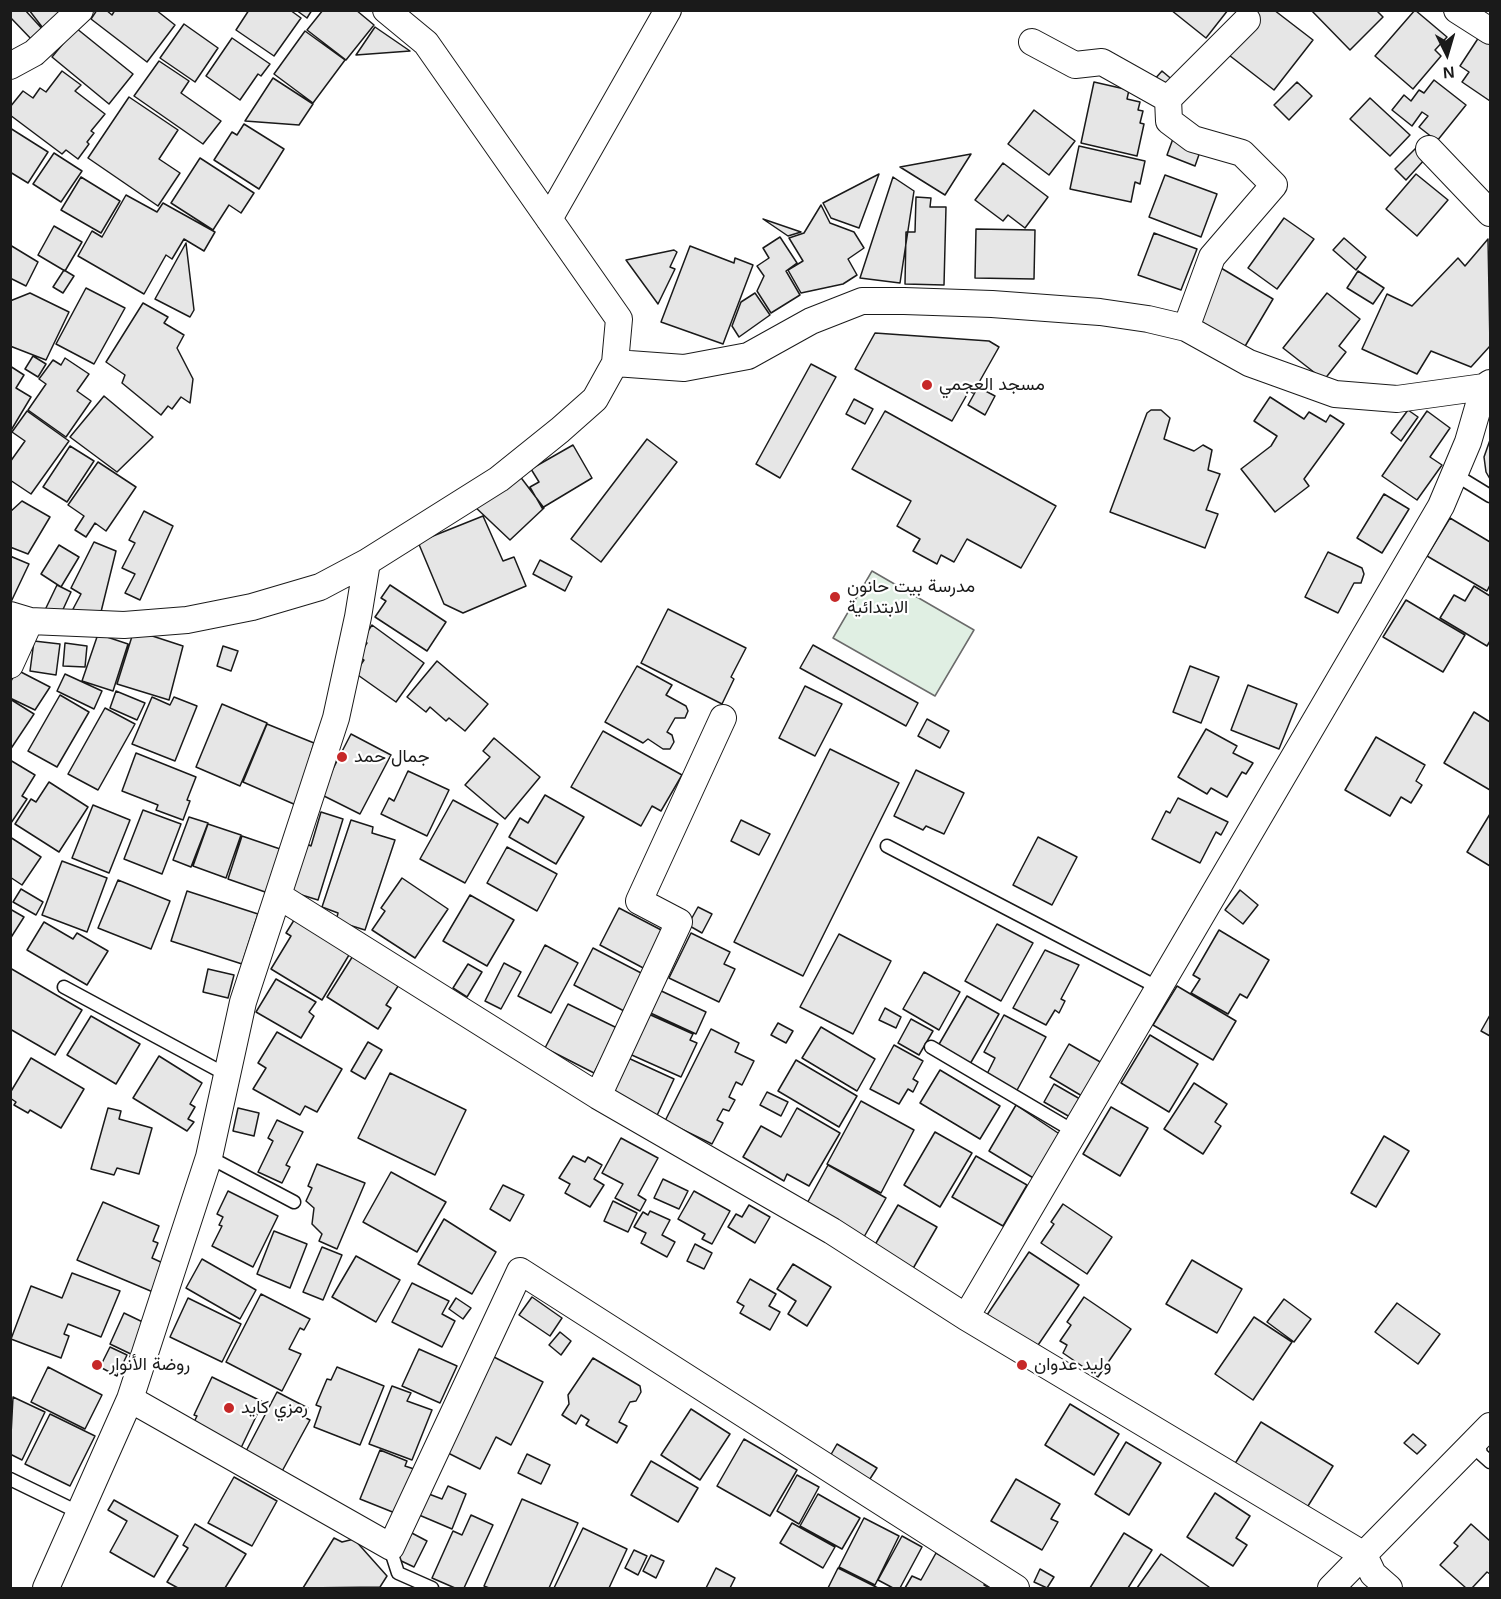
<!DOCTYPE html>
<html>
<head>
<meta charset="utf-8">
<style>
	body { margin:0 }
	#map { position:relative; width:1501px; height:1599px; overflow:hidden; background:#fff; font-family:Helvetica,sans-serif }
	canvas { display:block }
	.frame { position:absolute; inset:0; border:12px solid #1a1a1a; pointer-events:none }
	.north { position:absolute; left:1417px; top:24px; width:60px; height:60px; -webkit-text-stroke:4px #fff; paint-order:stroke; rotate:175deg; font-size:16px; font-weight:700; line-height:24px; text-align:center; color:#1a1a1a }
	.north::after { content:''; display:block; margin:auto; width:21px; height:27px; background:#1a1a1a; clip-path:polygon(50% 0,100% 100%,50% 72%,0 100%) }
</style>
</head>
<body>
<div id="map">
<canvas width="1501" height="1599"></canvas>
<div class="frame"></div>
<div class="north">N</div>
</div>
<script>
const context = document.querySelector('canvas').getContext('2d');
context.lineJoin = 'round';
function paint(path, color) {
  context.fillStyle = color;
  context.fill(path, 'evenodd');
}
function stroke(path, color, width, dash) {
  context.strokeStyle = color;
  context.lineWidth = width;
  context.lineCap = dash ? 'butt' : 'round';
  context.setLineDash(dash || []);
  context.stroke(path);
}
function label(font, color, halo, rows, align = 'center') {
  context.font = font + ' Helvetica,Vazirmatn,sans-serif';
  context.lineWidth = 4.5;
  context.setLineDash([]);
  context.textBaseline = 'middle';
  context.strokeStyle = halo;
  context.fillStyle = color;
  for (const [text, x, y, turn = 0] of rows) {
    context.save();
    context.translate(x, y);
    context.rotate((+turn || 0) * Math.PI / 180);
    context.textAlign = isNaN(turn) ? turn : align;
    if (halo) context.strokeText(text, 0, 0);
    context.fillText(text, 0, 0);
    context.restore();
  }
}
const green = new Path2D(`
	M872,571L974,630L935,696L833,638Z`);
const building = new Path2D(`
	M10,10H25L45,32L34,42L10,17Z
	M29,10H72L46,32Z
	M97,10H106L112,15L115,10H156L175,25L147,62L91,19Z
	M249,10H290L301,18L274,56L236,30Z
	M296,10H312L307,18Z
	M323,10H356L374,25L346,60L307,30Z
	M1171,10H1228L1206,38Z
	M1257,10H1274L1313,40L1274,90L1225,52Z
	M1311,10H1376L1383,17L1350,50Z
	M1415,10L1447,37L1435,50L1441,56L1413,89L1375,56Z
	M184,24L218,48L195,82L160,58Z
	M375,27L410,51L356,55Z
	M76,28L133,74L109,104L52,57Z
	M305,31L345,60L313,103L274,74Z
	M1479,37L1490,44V101L1462,82L1469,72L1460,66Z
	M232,38L270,64L261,76L258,74L240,100L206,76Z
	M159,61L189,81L181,93L221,121L203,144L134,96Z
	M62,71L81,85L75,91L105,114L91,131L94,133L87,142L89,144L78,159L66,150L62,154L10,115V107L23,91L33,98L40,88L46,92Z
	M1162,71L1175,82L1166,92L1153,81Z
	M273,78L313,104L299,125L245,121Z
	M1434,80L1466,105L1437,141L1419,127L1428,116L1422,112L1412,126L1392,110L1404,95L1411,101L1419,90L1424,93Z
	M1094,82L1129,90L1127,99L1140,102L1138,110L1143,111L1140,123L1144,124L1137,156L1081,143Z
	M1297,82L1312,96L1289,120L1274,105Z
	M129,97L178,130L159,159L180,173L158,206L88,158Z
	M1370,98L1410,135L1390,156L1350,119Z
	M1034,110L1075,141L1049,175L1008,144Z
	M244,124L284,149L259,189L214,160L232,132L237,135Z
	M10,128L48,152L28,183L10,172Z
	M1174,136L1202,146L1195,166L1167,155Z
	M1079,146L1145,161L1140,184L1135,182L1131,202L1070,189Z
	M1416,148L1426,158L1406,180L1395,169Z
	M54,153L82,171L61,202L33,184Z
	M971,154L945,195L900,167Z
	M200,158L254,193L241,213L229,205L213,230L171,203Z
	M1003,163L1048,197L1025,228L1008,215L1003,221L975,200Z
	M879,174L859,228L831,218L823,203Z
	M1416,174L1448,200L1417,236L1386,209Z
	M1165,175L1217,194L1201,237L1149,217Z
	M81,177L120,201L101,233L61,210Z
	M893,177L914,191L900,283L860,278Z
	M126,195L157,212L163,203L215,232L204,251L184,239L172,259L166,255L144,294L78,256L92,231L102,237Z
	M916,197L931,198L930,207H946L944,285L905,284L906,232H915Z
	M821,205L830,223L854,232L864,248L848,259L857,275L843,284L801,293L788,270L803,261L789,238L804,233Z
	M1284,218L1314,239L1277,289L1248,268Z
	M763,219L801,232L788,236Z
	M54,226L82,242L65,271L38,255Z
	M976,229L1035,230L1034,279L975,278Z
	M1154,233L1197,249L1181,290L1138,275Z
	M780,237L797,263L786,271L800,295L771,313L757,291L764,276L757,266L769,258L763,248Z
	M1344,238L1366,257L1356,270L1333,250Z
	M1488,239L1490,346L1471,367L1431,351L1417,374L1362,349L1387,294L1412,306L1458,258L1465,266Z
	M186,243L194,310L190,317L155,299Z
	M10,245L38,262L26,286L10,278Z
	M690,246L734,263L735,258L753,265L723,344L661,322Z
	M674,250L677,252L670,267L675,269L658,304L626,260Z
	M1221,268L1273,299L1244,348L1192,316Z
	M64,270L74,276L63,293L53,287Z
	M1358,271L1384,288L1373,304L1347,288Z
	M86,288L125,308L94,364L56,344Z
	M30,293L69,312L46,360L10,346V301Z
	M755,293L770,315L739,337L732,326L741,302Z
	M1327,293L1360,319L1339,346L1346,352L1324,380L1283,348Z
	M143,303L168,317L164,323L184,335L177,348L193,379L190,403L181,397L172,409L168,406L161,415L122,383L125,375L106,362Z
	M875,333L989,341L999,347L973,393L969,391L952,421L855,369Z
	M33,356L46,364L38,377L25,369Z
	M65,358L89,374L77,391L91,401L66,437L28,410L46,384L39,379L53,360L61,365Z
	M811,364L836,377L780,478L756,464Z
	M10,366L24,375L16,388L31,397L10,432Z
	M978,387L995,396L985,415L968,405Z
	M104,396L153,437L117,472L70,437Z
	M1270,397L1304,419L1309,412L1326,422L1330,415L1344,424L1304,479L1309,486L1275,512L1241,469L1271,446L1277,436L1254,421Z
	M854,399L873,409L865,424L846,414Z
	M1151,410H1161L1170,418L1164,439L1194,451L1203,445L1212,450L1208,470L1220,474L1206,510L1218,514L1205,548L1110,512L1147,413Z
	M1408,410L1418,417L1401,441L1391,433Z
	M27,411L69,441L31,494L10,480V462L25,441L12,432Z
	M885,411L1056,506L1021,568L967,539L954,562L941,555L937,564L913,551L920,539L897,526L911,501L852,469Z
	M1427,411L1450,428L1430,457L1442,465L1417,500L1382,476Z
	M647,439L677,462L601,562L571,539Z
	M1490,440V479L1486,472L1484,457Z
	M573,445L592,478L542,508L530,487L539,482L531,469Z
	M70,446L94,461L67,502L43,487Z
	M98,462L136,487L106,531L95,523L86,537L75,530L84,516L68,505Z
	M519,475L544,508L510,540L473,505Z
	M1384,494L1409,509L1382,553L1357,538Z
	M22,501L50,517L28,554L10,547V512Z
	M144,511L173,526L140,600L125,593L135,574L122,568L135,543L129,540Z
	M483,516L503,561L514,557L526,586L463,613L444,604L418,542Z
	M1450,518L1490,542V585L1487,591L1427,556Z
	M94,542L116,551L99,620L73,609L81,594L71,588Z
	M59,545L79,557L61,587L41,574Z
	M1328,552L1362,568L1364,574L1361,583H1354L1338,613L1305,597Z
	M10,556L29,564L10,604Z
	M540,560L572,577L565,591L533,574Z
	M57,585L71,592L60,616L45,610Z
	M390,585L446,622L427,651L375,617L386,601L381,598Z
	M1474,586L1490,596V641L1487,646L1440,618L1454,595L1465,601Z
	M1406,600L1465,635L1443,672L1383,637Z
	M668,609L746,648L731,677L734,679L722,704L641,663Z
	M372,625L424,663L396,702L355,673L364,660L358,656L367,643L362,640Z
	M134,630L183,646L169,700L117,684Z
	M98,634L128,644L113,691L82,681Z
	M34,641L60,644L56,675L30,671Z
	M65,643L87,646L85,667L63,666Z
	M813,645L918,703L906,726L800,668Z
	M223,646L238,651L231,671L217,666Z
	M437,661L488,704L465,731L449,718L446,721L430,707L426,712L407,697Z
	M637,666L672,685L666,695L686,706L688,711L685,718H675L667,732L672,735L674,742L670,749H663L648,739L643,743L605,722Z
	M1190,666L1219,677L1201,723L1173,712Z
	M17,670L50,687L35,710L10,698V683Z
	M65,674L102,691L94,709L57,691Z
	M1248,685L1297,704L1279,749L1231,730Z
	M805,686L842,704L815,756L779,738Z
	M116,691L145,703L137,720L110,708Z
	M60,695L89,712L57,767L28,751Z
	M152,697L170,705L174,697L197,706L175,761L132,744Z
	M10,699L34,714L10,750Z
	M222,704L267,723L240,786L196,767Z
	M105,708L135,724L98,790L68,774Z
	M1474,712L1490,722V790L1444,763Z
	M927,719L949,731L940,748L918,736Z
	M267,724L314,743L296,805L243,782Z
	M1206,729L1237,746L1233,753L1253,763L1246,774L1242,772L1227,797L1211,788L1207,794L1178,777Z
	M603,731L682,775L661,811L652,806L641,826L571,787Z
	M351,734L391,755L360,814L320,794Z
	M1376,737L1425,765L1416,781L1422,785L1411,803L1401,797L1390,816L1345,790Z
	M494,738L540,777L505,819L465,785L490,757L483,751Z
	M830,749L899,783L803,976L734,942Z
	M136,753L196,777L187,800L190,801L183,820L156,810L158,805L122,791Z
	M10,760L35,775L22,796L27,799L11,823Z
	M916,770L964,793L944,834L926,826L923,830L894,816Z
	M408,771L449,790L427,836L381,814L389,798L394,801Z
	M49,782L88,807L59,852L15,824L31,799L36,802Z
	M545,795L584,817L556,864L509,837L520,818L528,823Z
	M1178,798L1228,822L1221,835L1216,832L1200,863L1152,839L1166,811L1170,813Z
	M453,800L498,824L465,883L420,859Z
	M93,805L130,820L109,873L72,858Z
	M143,810L181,824L162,874L124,859Z
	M321,812L343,819L318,900L292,892L307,844L311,846Z
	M1490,814V866L1467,852Z
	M189,817L208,823L191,867L173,860Z
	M351,820L373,827L372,833L395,840L365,930L336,921L338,913L322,907Z
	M741,820L770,834L759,855L731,841Z
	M208,824L241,835L226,878L193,866Z
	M242,836L283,850L268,893L228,879Z
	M10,837L41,857L22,885L10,877Z
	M1038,837L1077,857L1052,905L1013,885Z
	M507,847L557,874L537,911L487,883Z
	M62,861L107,878L87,932L42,915Z
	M402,878L448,909L415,958L372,930L385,911L381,908Z
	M118,880L170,901L151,949L98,928Z
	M21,889L43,902L36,915L13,902Z
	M1240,890L1258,905L1243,924L1225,910Z
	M187,891L258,914L242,964L171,941Z
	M470,895L514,920L487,966L443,941Z
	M698,907L712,914L702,933L688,925Z
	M619,908L667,933L647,970L600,945Z
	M10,909L24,917L10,939Z
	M296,917L352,950L322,1000L271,969L291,936L286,933Z
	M44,922L73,939L77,933L108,951L87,985L27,950Z
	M997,924L1033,943L1001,1001L965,981Z
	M1219,930L1269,960L1247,998L1240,994L1228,1014L1191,993L1200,979L1193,975Z
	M691,933L730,952L724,964L735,969L719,1002L669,978Z
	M839,934L891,961L853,1034L800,1007Z
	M545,945L578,963L551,1013L518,996Z
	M593,948L645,975L626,1012L574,985Z
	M1045,950L1079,965L1061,999L1065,1001L1059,1013L1055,1010L1046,1025L1013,1008Z
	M356,951L402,980L386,1005L391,1008L378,1029L327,997Z
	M504,963L521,972L501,1009L485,1001Z
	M468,964L482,972L467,997L453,988Z
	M10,968L82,1010L55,1055L10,1029Z
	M208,969L234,975L228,998L203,992Z
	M924,972L960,992L939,1030L903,1009Z
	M276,979L316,1002L309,1012L314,1016L301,1038L256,1012Z
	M1177,986L1236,1021L1213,1060L1153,1025Z
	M655,988L706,1012L696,1034L644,1010Z
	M967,996L999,1014L970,1064L938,1046Z
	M568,1004L617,1028L594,1073L545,1048Z
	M885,1008L901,1017L896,1028L879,1020Z
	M644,1012L693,1034L690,1040L697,1043L681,1077L625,1052Z
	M1004,1015L1046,1037L1016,1092L986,1076L995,1058L984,1052Z
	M1490,1015V1036L1481,1031Z
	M91,1016L140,1044L116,1084L67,1055Z
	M911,1019L933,1031L919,1055L898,1043Z
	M778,1023L793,1031L786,1043L771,1035Z
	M821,1027L875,1059L857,1091L802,1058Z
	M711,1029L739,1043L735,1052L754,1061L742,1085L736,1082L729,1097L735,1100L729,1111L723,1109L717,1120L723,1123L712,1144L665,1121Z
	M277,1032L342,1069L317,1112L305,1106L300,1115L253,1089L266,1068L258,1063Z
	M1150,1035L1198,1064L1169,1112L1121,1083Z
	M368,1042L382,1050L365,1079L351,1071Z
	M1069,1044L1102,1063L1082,1096L1050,1077Z
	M894,1045L923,1061L913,1079L918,1082L913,1092L908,1089L899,1104L870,1089Z
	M159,1056L202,1083L190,1104L195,1107L188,1119L194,1122L187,1131L133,1098Z
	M626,1057L674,1079L653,1124L607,1098Z
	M31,1058L84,1089L61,1128L30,1110L28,1113L14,1105L16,1102L10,1098V1093Z
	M796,1060L857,1096L839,1127L778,1091Z
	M940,1070L1000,1106L980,1139L920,1103Z
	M390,1073L466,1110L435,1175L358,1138Z
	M1194,1083L1227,1104L1215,1122L1221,1126L1203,1154L1164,1129Z
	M1054,1084L1080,1099L1070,1117L1044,1102Z
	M767,1092L788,1102L781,1116L760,1105Z
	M861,1101L914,1130L881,1193L827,1164Z
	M1016,1105L1061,1135L1035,1179L989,1151Z
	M1111,1107L1148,1128L1120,1176L1083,1154Z
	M108,1108L121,1111L119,1119L152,1128L139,1174L117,1168L114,1175L91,1169Z
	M238,1108L259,1113L254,1136L233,1131Z
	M797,1108L840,1133L809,1186L787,1174L784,1181L743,1157L761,1126L781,1137Z
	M277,1120L303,1132L286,1165L290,1167L282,1183L258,1172L273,1141L268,1138Z
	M935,1132L972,1153L940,1207L904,1185Z
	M1384,1136L1409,1151L1376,1207L1351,1193Z
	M621,1138L658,1158L638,1195L646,1200L640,1211L615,1198L623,1184L602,1173Z
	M573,1156L585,1162L588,1157L602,1165L594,1179L604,1185L590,1207L565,1193L570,1184L559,1178Z
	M976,1156L1027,1185L1003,1226L952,1197Z
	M317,1164L365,1183L337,1249L319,1241L322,1234L312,1224L314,1208L306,1201L312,1188L308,1186Z
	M828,1165L886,1198L860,1244L805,1207Z
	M391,1172L446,1202L417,1252L363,1222Z
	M663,1179L688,1191L679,1209L654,1198Z
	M503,1185L524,1195L510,1221L490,1209Z
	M228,1191L278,1216L253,1267L212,1246L222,1226L219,1225L223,1217L217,1214Z
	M694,1191L730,1211L712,1244L702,1239L705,1234L678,1219Z
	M613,1201L637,1213L628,1232L604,1221Z
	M103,1202L159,1226L153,1241L158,1243L152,1258L165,1264L153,1292L77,1260Z
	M1063,1204L1112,1237L1087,1274L1041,1243L1054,1224L1051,1222Z
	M749,1205L770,1217L755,1243L728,1227L736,1214L742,1217Z
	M898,1205L937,1227L911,1272L872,1250Z
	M650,1211L670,1220L662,1235L675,1242L667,1257L641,1243L646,1233L634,1227L643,1212L648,1215Z
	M444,1219L496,1252L472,1294L418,1264Z
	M274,1231L307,1244L290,1288L257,1274Z
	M695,1244L712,1253L704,1269L687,1261Z
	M322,1247L342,1255L323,1300L303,1292Z
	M1029,1252L1079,1285L1034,1351L985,1318Z
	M356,1256L400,1280L376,1322L332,1297Z
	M202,1259L256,1290L240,1319L186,1288Z
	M1192,1260L1242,1289L1217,1333L1166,1304Z
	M793,1264L831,1287L807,1326L788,1314L796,1301L777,1289Z
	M72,1273L120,1291L101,1337L68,1324L64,1334L69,1336L61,1358L11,1339L31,1286L62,1298Z
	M750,1279L776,1294L769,1306L780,1312L770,1330L740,1313L744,1306L737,1302Z
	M412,1283L449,1301L442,1314L455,1321L442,1347L392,1322Z
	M261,1294L310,1319L304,1330L300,1328L289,1349L301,1354L282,1391L226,1362Z
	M532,1297L562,1318L550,1336L519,1315Z
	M1084,1297L1131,1329L1098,1377L1063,1353L1067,1345L1060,1341L1071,1325L1067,1322Z
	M188,1298L241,1324L222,1362L170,1337Z
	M456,1298L471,1308L463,1319L449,1309Z
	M1284,1299L1311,1319L1294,1342L1267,1322Z
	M1397,1303L1440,1334L1418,1364L1375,1332Z
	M124,1313L149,1325L135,1356L110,1344Z
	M1254,1317L1292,1342L1253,1400L1215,1374Z
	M560,1332L571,1341L561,1355L549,1345Z
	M110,1347L127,1355L117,1376L100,1367Z
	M419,1349L457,1366L440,1403L402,1386Z
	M490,1355L543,1382L511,1445L496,1437L480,1469L442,1450Z
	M593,1358L640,1386L641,1392L636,1401L630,1402L619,1422L627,1426L617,1443L586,1425L589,1420L581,1415L576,1424L562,1415L569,1404L568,1395Z
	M48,1367L102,1395L85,1429L31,1402Z
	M337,1367L384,1386L360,1445L314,1427L321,1407L316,1405L327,1379L331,1380Z
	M212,1377L263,1402L240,1450L192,1426L197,1416L194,1415Z
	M392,1386L411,1393L407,1401L432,1410L412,1460L369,1444Z
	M277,1392L308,1408L304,1417L310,1420L280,1475L244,1455Z
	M13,1397L45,1412L22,1460L10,1454Z
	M1070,1404L1119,1434L1094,1475L1045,1445Z
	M691,1409L730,1434L700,1480L661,1455Z
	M50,1414L95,1436L70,1486L25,1464Z
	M1261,1422L1333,1466L1303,1514L1231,1470Z
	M1413,1434L1426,1445L1417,1454L1404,1443Z
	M744,1439L797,1470L770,1516L717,1486Z
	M1126,1442L1161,1463L1129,1515L1095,1494Z
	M837,1444L877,1468L868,1482L829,1458Z
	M380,1450L407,1461L405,1466L414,1469L395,1513L360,1499Z
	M527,1454L550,1465L541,1484L518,1473Z
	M651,1461L698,1488L678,1522L631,1495Z
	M797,1475L819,1487L799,1524L777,1511Z
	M234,1477L277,1501L252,1546L208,1523Z
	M1016,1479L1060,1504L1051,1519L1058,1522L1042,1550L991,1521Z
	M448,1486L466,1494L452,1529L412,1512L421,1491L442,1499Z
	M1215,1493L1250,1516L1236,1538L1247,1545L1233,1566L1187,1537Z
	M818,1494L860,1518L842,1549L800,1526Z
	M522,1499L578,1523L549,1588H489L484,1586Z
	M114,1500L178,1536L154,1577L110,1552L127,1521L108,1510Z
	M471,1515L493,1525L464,1588H455L432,1578L453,1531L462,1535Z
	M864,1518L899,1536L875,1585L839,1567Z
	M792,1523L835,1547L823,1568L780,1543Z
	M195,1524L246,1554L225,1588H178L167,1582L188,1548L183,1545Z
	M1471,1524L1490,1541V1574L1487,1572L1472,1588H1466L1440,1565L1458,1546L1454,1543Z
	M583,1528L627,1549L609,1588H554Z
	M408,1531L427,1541L414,1567L395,1558Z
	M1124,1533L1152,1550L1128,1588H1090Z
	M902,1536L922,1547L900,1588H893L878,1580Z
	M334,1538L342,1542L354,1539L387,1576L380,1587L303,1588Z
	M634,1550L647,1556L638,1575L625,1568Z
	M936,1553L986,1582L984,1585L990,1588H905L912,1576L921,1580Z
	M1161,1554L1209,1587L1208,1588H1137Z
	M651,1555L664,1561L656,1578L643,1571Z
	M716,1568L735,1578L730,1588H706Z
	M838,1568L878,1588H828Z
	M1040,1569L1054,1577L1047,1588L1034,1582Z`);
const lane = new Path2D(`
	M1454,474L1490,496
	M887,846L1159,988
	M64,987L227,1075
	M931,1047L1075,1132
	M209,1157L294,1202
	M1478,1439L1481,1454L1490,1462
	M10,1479L80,1513
	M389,1545L398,1573L432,1588`);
const street = new Path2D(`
	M386,10L426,43L619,319L615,363
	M1457,10L1490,31
	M1032,42L1075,65L1102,62L1168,99
	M10,66L34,53L80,10
	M1429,149L1490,213
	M549,219L668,10
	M1186,328L1212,257L1274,185L1242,153L1193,139L1169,121L1168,99L1247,20
	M10,615L30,621L124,625L187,620L252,607L320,587L367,562L499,479L560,430L595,399L615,363L684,368L748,356L811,321L862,301H904L992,304L1100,312L1148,319L1186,328L1249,363L1335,394L1397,399L1484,387L1490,383
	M10,665L30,621
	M279,896L598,1096L832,1231L966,1317L1364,1555L1373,1574L1389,1588
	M598,1096L679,922L639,901L723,718
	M966,1317L1441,506L1468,442L1484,387
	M130,1399L391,1547L520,1271L1016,1588
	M46,1588L130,1399L209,1157L243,1002L336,718L358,617L367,562
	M1331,1588L1490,1426`);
const markers = [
	[927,385,6,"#c62828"],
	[835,597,6,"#c62828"],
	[342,757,6,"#c62828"],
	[97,1365,6,"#c62828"],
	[1022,1365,6,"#c62828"],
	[229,1408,6,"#c62828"]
];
const poiNames = [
	["مسجد العجمي",939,385],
	["مدرسة بيت حانون",847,587],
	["الابتدائية",847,608],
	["جمال حمد",354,757],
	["روضة الأنوار",109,1365],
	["وليد عدوان",1034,1365],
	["رمزي كايد",241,1408]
];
paint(green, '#e0efe3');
stroke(green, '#6a6a6a', 1.5);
paint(building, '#e6e6e6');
stroke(building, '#1a1a1a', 1.5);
stroke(lane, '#1a1a1a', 15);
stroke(street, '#1a1a1a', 28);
stroke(lane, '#fff', 12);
stroke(street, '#fff', 26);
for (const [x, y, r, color] of markers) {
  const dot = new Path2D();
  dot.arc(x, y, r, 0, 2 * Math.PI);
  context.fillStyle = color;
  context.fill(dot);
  stroke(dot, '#fff', 2);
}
label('18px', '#1a1a1a', '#fff', poiNames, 'left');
</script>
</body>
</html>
